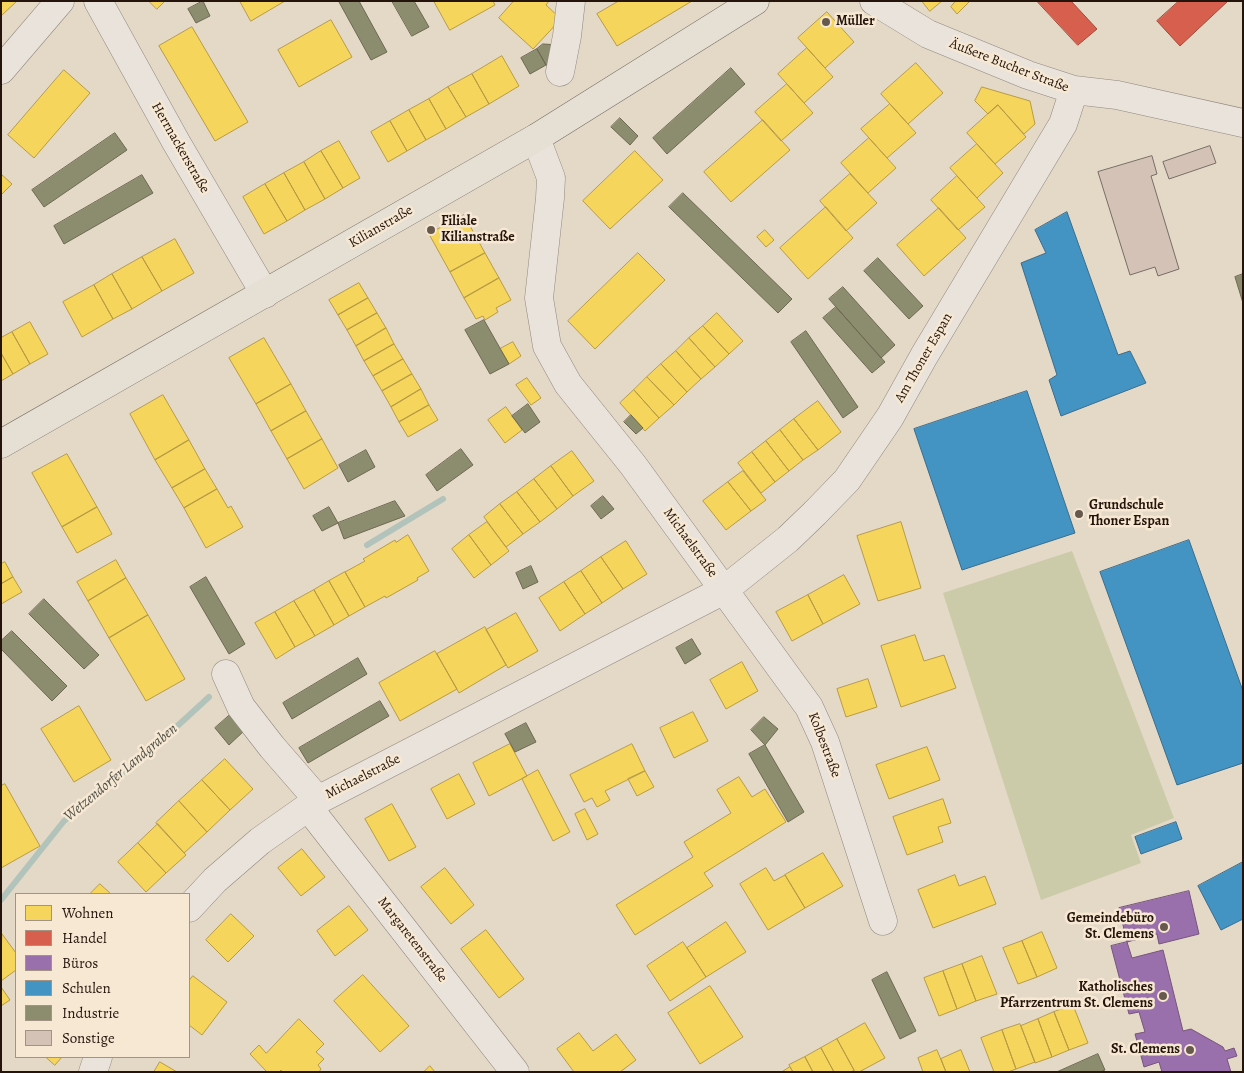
<!DOCTYPE html>
<html>
<head>
<meta charset="utf-8">
<style>
	body { margin:0 }
	#map { position:relative; width:1244px; height:1073px; overflow:hidden; background:#e4d8c7; font-family:Alegreya,serif }
	canvas { display:block }
	.frame { position:absolute; inset:0; border:2px solid #24140c; pointer-events:none }
	.legend { position:absolute; left:15px; top:893px; width:175px; height:165px; box-sizing:border-box; background:#f6e8d2; border:1px solid #a29383; margin:0; padding:6px 9px; list-style:none; font-size:15px; color:#24140c }
	.legend li { display:flex; align-items:center; gap:10px; height:25px }
	.legend b { width:25px; border:1px solid #a29383 }
</style>
</head>
<body>
<div id="map">
<canvas width="1244" height="1073"></canvas>
<div class="frame"></div>
<ul class="legend">
<li><b style="height:14px;background:#f6d55c"></b>Wohnen</li>
<li><b style="height:14px;background:#d6604d"></b>Handel</li>
<li><b style="height:14px;background:#9970ab"></b>Büros</li>
<li><b style="height:14px;background:#4393c3"></b>Schulen</li>
<li><b style="height:14px;background:#8c8c6e"></b>Industrie</li>
<li><b style="height:14px;background:#d4c2b7"></b>Sonstige</li>
</ul>
</div>
<script>
const context = document.querySelector('canvas').getContext('2d');
context.lineJoin = 'round';
function paint(path, color) {
  context.fillStyle = color;
  context.fill(path, 'evenodd');
}
function stroke(path, color, width, dash) {
  context.strokeStyle = color;
  context.lineWidth = width;
  context.lineCap = dash ? 'butt' : 'round';
  context.setLineDash(dash || []);
  context.stroke(path);
}
function label(font, color, halo, rows, align = 'center') {
  context.font = font + ' Alegreya,serif';
  context.lineWidth = 5;
  context.setLineDash([]);
  context.textBaseline = 'middle';
  context.strokeStyle = halo;
  context.fillStyle = color;
  for (const [text, x, y, turn = 0] of rows) {
    context.save();
    context.translate(x, y);
    context.rotate((+turn || 0) * Math.PI / 180);
    context.textAlign = isNaN(turn) ? turn : align;
    if (halo) context.strokeText(text, 0, 0);
    context.fillText(text, 0, 0);
    context.restore();
  }
}
const green = new Path2D(`
	M1072,551L1174,818L1131,835L1141,863L1041,900L943,593Z`);
const homes = new Path2D(`
	M1,1H17L1,16Z
	M149,1H165L157,9Z
	M240,1H285L251,21Z
	M434,1H493L495,5L450,30Z
	M514,1H549L546,5L561,19L533,49L499,18Z
	M619,1H692L617,46L597,14Z
	M922,1H942L930,11Z
	M956,1H970L957,14L951,7Z
	M827,12L854,42L825,68L798,38Z
	M331,20L352,57L299,87L278,50Z
	M192,27L248,122L215,141L159,46Z
	M807,48L833,77L804,103L778,74Z
	M502,56L519,86L489,104L472,74Z
	M916,63L943,93L908,124L881,94Z
	M64,70L90,93L34,158L8,135Z
	M472,74L489,104L466,117L448,87Z
	M787,84L813,113L781,141L755,112Z
	M448,87L466,117L446,129L429,99Z
	M982,87L1030,101L1035,124L1024,134L998,105L988,114L975,101Z
	M429,99L446,129L426,140L409,110Z
	M890,104L916,133L887,158L861,129Z
	M998,105L1026,137L995,164L967,133Z
	M409,110L426,140L407,151L390,121Z
	M763,120L790,150L731,202L704,172Z
	M390,121L407,151L388,162L371,132Z
	M869,138L896,168L868,193L841,163Z
	M339,141L360,178L343,188L321,151Z
	M977,144L1003,173L977,198L950,168Z
	M321,151L343,188L325,199L304,162Z
	M635,151L663,180L610,229L583,201Z
	M304,162L325,199L305,210L284,173Z
	M284,173L305,210L287,221L265,184Z
	M1,174L12,184L1,195Z
	M850,174L877,203L846,231L820,201Z
	M957,176L985,207L958,230L931,200Z
	M265,184L287,221L264,234L243,197Z
	M826,207L853,238L808,279L780,248Z
	M939,208L966,238L924,276L897,245Z
	M464,215L485,253L450,272L429,234Z
	M765,230L774,240L766,247L757,237Z
	M175,239L194,273L162,291L142,257Z
	M485,253L499,278L464,298L450,272Z
	M638,253L665,280L595,349L568,321Z
	M142,257L162,291L132,309L112,274Z
	M112,274L132,309L113,319L94,285Z
	M499,278L511,300L496,308L498,312L485,320L483,316L476,319L464,298Z
	M359,283L368,298L338,315L329,300Z
	M94,285L113,319L82,337L63,302Z
	M368,298L377,313L347,330L338,315Z
	M377,313L386,328L356,346L347,330Z
	M717,313L743,341L729,354L703,326Z
	M30,322L48,354L30,364L12,332Z
	M703,326L729,354L715,367L689,338Z
	M386,328L394,344L364,361L356,346Z
	M12,332L30,364L13,374L1,353V338Z
	M264,338L291,384L256,404L229,358Z
	M689,338L715,367L701,379L676,351Z
	M513,342L521,356L509,364L500,349Z
	M394,344L403,359L373,376L364,361Z
	M676,351L701,379L687,392L661,364Z
	M1,353L13,374L1,381Z
	M403,359L412,374L382,391L373,376Z
	M661,364L687,392L674,405L647,377Z
	M412,374L421,389L391,407L382,391Z
	M647,377L674,405L659,418L634,390Z
	M527,378L541,398L531,405L516,385Z
	M291,384L306,411L271,431L256,404Z
	M421,389L429,405L399,422L391,407Z
	M634,390L659,418L645,431L620,403Z
	M163,395L189,440L155,460L130,414Z
	M818,401L841,432L818,450L794,419Z
	M429,405L438,420L408,437L399,422Z
	M506,407L522,430L505,443L488,420Z
	M306,411L322,439L287,459L271,431Z
	M794,419L818,450L803,460L780,430Z
	M780,430L803,460L789,471L766,441Z
	M322,439L338,468L304,489L287,459Z
	M189,440L205,469L172,488L155,460Z
	M766,441L789,471L775,482L752,452Z
	M572,451L594,481L573,496L551,466Z
	M752,452L775,482L761,493L738,463Z
	M67,454L97,507L62,527L32,473Z
	M551,466L573,496L557,509L534,479Z
	M205,469L217,489L184,508L172,488Z
	M743,471L766,500L751,511L728,482Z
	M534,479L557,509L540,522L517,492Z
	M728,482L751,511L726,530L703,501Z
	M217,489L228,508L231,506L243,527L206,548L184,508Z
	M517,492L540,522L523,534L500,504Z
	M500,504L523,534L506,547L484,517Z
	M97,507L112,534L77,553L62,527Z
	M487,522L509,551L491,565L469,535Z
	M901,522L921,588L878,601L857,536Z
	M408,535L429,571L417,578L418,580L386,598L385,596L365,607L345,572L365,561L363,559L395,540L396,542Z
	M469,535L491,565L474,578L452,549Z
	M626,541L647,574L623,589L601,557Z
	M601,557L623,589L602,603L581,571Z
	M116,560L126,578L88,601L77,582Z
	M5,562L13,577L1,584V564Z
	M581,571L602,603L585,614L564,582Z
	M345,572L365,607L349,616L329,581Z
	M844,575L860,604L823,624L808,595Z
	M13,577L22,592L1,604V584Z
	M126,578L148,615L109,638L88,601Z
	M329,581L349,616L334,625L314,590Z
	M564,582L585,614L560,631L539,598Z
	M314,590L334,625L315,636L294,601Z
	M808,595L823,624L792,641L776,612Z
	M294,601L315,636L295,647L275,612Z
	M275,612L295,647L276,659L255,623Z
	M516,613L538,651L508,668L486,630Z
	M148,615L185,679L146,701L109,638Z
	M485,627L506,665L459,693L437,654Z
	M915,635L924,661L944,655L956,688L901,707L881,646Z
	M435,651L457,689L400,721L379,683Z
	M742,662L758,691L726,709L710,680Z
	M868,679L877,707L846,717L837,689Z
	M79,706L111,760L74,782L41,729Z
	M693,712L708,741L674,758L660,728Z
	M510,744L527,776L489,796L473,763Z
	M632,744L645,771L605,791L610,800L597,807L592,798L584,802L570,775Z
	M927,747L940,780L889,799L876,765Z
	M225,759L253,789L230,810L202,780Z
	M538,770L570,832L553,841L522,779Z
	M645,771L654,787L637,796L628,779Z
	M459,774L475,804L447,819L431,789Z
	M739,777L752,797L765,789L786,822L704,873L713,886L635,935L616,905L693,857L684,842L731,813L717,790Z
	M202,780L230,810L207,832L179,801Z
	M5,784L40,846L1,868V786Z
	M943,799L951,823L938,827L943,842L907,855L893,817Z
	M179,801L207,832L184,853L156,823Z
	M392,804L416,847L389,861L365,819Z
	M585,809L598,834L587,840L575,814Z
	M158,824L186,855L166,873L138,843Z
	M138,843L166,873L146,892L118,862Z
	M302,849L325,877L301,896L278,868Z
	M823,853L843,886L805,908L785,875Z
	M445,868L474,905L451,924L421,887Z
	M766,868L774,881L785,875L805,908L768,930L740,884Z
	M955,875L959,886L985,876L996,904L933,928L918,890Z
	M100,884L111,894H90Z
	M349,906L368,930L335,956L317,931Z
	M231,914L254,936L228,962L206,940Z
	M726,922L746,952L706,977L687,948Z
	M486,930L524,979L499,998L461,949Z
	M1042,932L1057,968L1037,977L1022,941Z
	M2,934L16,953V970L1,981Z
	M1022,941L1037,977L1018,984L1003,948Z
	M683,942L706,977L670,1001L647,966Z
	M982,956L997,994L976,1001L962,964Z
	M962,964L976,1001L957,1009L943,971Z
	M943,971L957,1009L939,1016L924,978Z
	M363,975L409,1026L380,1052L334,1001Z
	M193,976L227,1002L202,1035L189,1025V981Z
	M710,986L743,1037L700,1064L668,1013Z
	M1,987L10,1000L1,1006Z
	M1073,1005L1088,1043L1069,1050L1054,1012Z
	M1054,1012L1069,1050L1052,1057L1038,1019Z
	M299,1019L324,1044L316,1052L324,1059L318,1065L321,1069L319,1072H282L281,1070L279,1072H267L250,1054L259,1045L266,1053Z
	M1038,1019L1052,1057L1035,1063L1021,1026Z
	M865,1023L885,1058L859,1072H855L837,1039Z
	M1020,1024L1035,1062L1016,1069L1002,1030Z
	M1002,1030L1016,1069L1008,1072H994L981,1038Z
	M579,1033L593,1051L616,1034L636,1060L620,1072H574L557,1049Z
	M837,1039L854,1070L851,1072H834L821,1048Z
	M821,1048L834,1072H813L805,1057Z
	M937,1050L946,1072H923L918,1058Z
	M961,1050L970,1072H946L941,1059Z
	M46,1057H62L55,1065Z
	M805,1057L813,1072H793L789,1065Z
	M160,1062L177,1072H154Z
	M430,1066L435,1072H424Z
	M790,1067L793,1072H782Z`);
const shops = new Path2D(`
	M1037,1H1071L1097,29L1078,45Z
	M1179,1H1228L1180,46L1157,21Z`);
const offices = new Path2D(`
	M1189,891L1199,934L1159,944L1157,934L1127,942L1119,908Z
	M1127,942L1132,958L1163,950L1183,1031L1191,1029L1223,1047L1225,1051L1234,1048L1237,1056L1227,1059L1231,1072H1162L1159,1062L1144,1067L1135,1034L1145,1032L1139,1012L1129,1014L1111,946Z`);
const schools = new Path2D(`
	M1067,212L1118,355L1130,351L1146,383L1061,416L1049,380L1057,375L1021,263L1046,253L1035,230Z
	M1027,391L1075,533L962,570L914,429Z
	M1189,540L1243,691V763L1177,785L1100,572Z
	M1176,822L1182,839L1141,854L1135,837Z
	M1243,862V919L1221,930L1198,886Z`);
const industry = new Path2D(`
	M203,1L210,16L196,23L188,9Z
	M341,1H359L387,52L371,60L339,2Z
	M392,1H414L429,27L412,36Z
	M543,44L560,45L556,67L546,65L537,49Z
	M537,49L546,65L530,74L521,58Z
	M731,68L745,84L667,154L653,138Z
	M620,118L638,136L630,145L611,127Z
	M115,133L127,150L44,207L32,190Z
	M142,175L153,193L64,244L54,226Z
	M683,193L792,299L778,313L669,207Z
	M878,258L923,306L909,319L864,271Z
	M1243,274V303L1235,277Z
	M843,287L895,345L881,358L829,299Z
	M836,307L885,362L872,373L823,318Z
	M484,320L509,364L490,374L465,330Z
	M806,331L858,407L843,418L791,342Z
	M528,404L540,422L525,433L512,416Z
	M631,415L643,428L636,434L624,422Z
	M461,449L473,465L437,491L426,475Z
	M366,450L375,467L348,482L339,465Z
	M603,496L614,509L601,519L591,506Z
	M395,501L405,516L344,539L338,523Z
	M329,507L338,523L322,531L313,516Z
	M531,566L538,582L523,589L516,573Z
	M206,577L245,644L229,654L190,587Z
	M44,599L99,655L84,669L29,614Z
	M12,631L67,686L52,701L1,649V641Z
	M692,639L701,654L685,664L676,648Z
	M358,658L367,674L292,719L283,703Z
	M380,701L389,716L308,763L299,748Z
	M231,714L245,730L229,745L215,728Z
	M764,717L778,729L765,745L751,730Z
	M526,723L536,742L515,752L505,734Z
	M765,745L804,812L788,822L749,754Z
	M887,972L916,1031L900,1039L872,980Z
	M1098,1054L1105,1070L1100,1072H1057Z`);
const stream = new Path2D(`
	M367,545L443,499
	M1,900L64,821L161,741L209,697`);
const building = new Path2D(`
	M1210,146L1216,163L1169,179L1163,162Z
	M1152,156L1157,174L1151,176L1179,269L1158,276L1155,267L1130,275L1098,172Z`);
const minor = new Path2D(`
	M98,1L176,142L265,294
	M874,1L928,34L1028,75L1074,90L1117,95L1243,123
	M1,70L60,1
	M560,72L567,36L571,1
	M536,138L551,178L550,198L539,298L547,346L568,384L633,465L809,707L825,742L883,921
	M226,674L241,707L272,747L318,800
	M308,807L515,1072
	M189,908L215,880L260,841L318,800L724,590L788,539L815,513L847,480L890,417L924,356L1063,124L1074,90
	M93,1072L98,1057`);
const major = new Path2D(`
	M1,444L536,138L755,1`);
const markers = [
	[826,22,5,"#67594d"],
	[431,230,5,"#67594d"],
	[1079,514,5,"#67594d"],
	[1164,927,5,"#67594d"],
	[1163,996,5,"#67594d"],
	[1190,1050,5,"#67594d"]
];
const poiNames = [
	["Müller",836,22],
	["Filiale",441,222],
	["Kilianstraße",441,238],
	["Grundschule",1089,506],
	["Thoner Espan",1089,522],
	["Gemeindebüro",1154,919,"right"],
	["St. Clemens",1154,935,"right"],
	["Katholisches",1153,988,"right"],
	["Pfarrzentrum St. Clemens",1153,1004,"right"],
	["St. Clemens",1180,1050,"right"]
];
const streetNames = [
	["Äußere Bucher Straße",1009,66,21],
	["Herrnackerstraße",180,148,60],
	["Kilianstraße",381,227,-30],
	["Am Thoner Espan",924,358,-60],
	["Michaelstraße",690,543,54],
	["Kolbestraße",824,745,69],
	["Michaelstraße",363,777,-27],
	["Margaretenstraße",412,940,52]
];
const waterNames = [
	["Wetzendorfer Landgraben",121,773,-40]
];
paint(green, '#cccba9');
paint(homes, '#f6d55c');
stroke(homes, '#b79b44', 1);
paint(shops, '#d6604d');
stroke(shops, '#a1493a', 1);
paint(offices, '#9970ab');
stroke(offices, '#76547b', 1);
paint(schools, '#4393c3');
stroke(schools, '#3a6d8c', 1);
paint(industry, '#8c8c6e');
stroke(industry, '#6d6851', 1);
stroke(stream, '#b1c3ba', 6);
paint(building, '#d4c2b7');
stroke(building, '#766e65', 1);
stroke(minor, '#91887e', 29);
stroke(major, '#766e65', 29);
stroke(minor, '#e9e3db', 28);
stroke(major, '#e6dfd4', 28);
for (const [x, y, r, color] of markers) {
  const dot = new Path2D();
  dot.arc(x, y, r, 0, 2 * Math.PI);
  context.fillStyle = color;
  context.fill(dot);
  stroke(dot, '#f6e8d2', 2);
}
label('bold 14px', '#24140c', '#f6e8d2', poiNames, 'left');
label('14px', '#24140c', '#f6e8d2', streetNames);
label('italic 15px', '#4e4e47', '#f6e8d2', waterNames);
</script>
</body>
</html>
